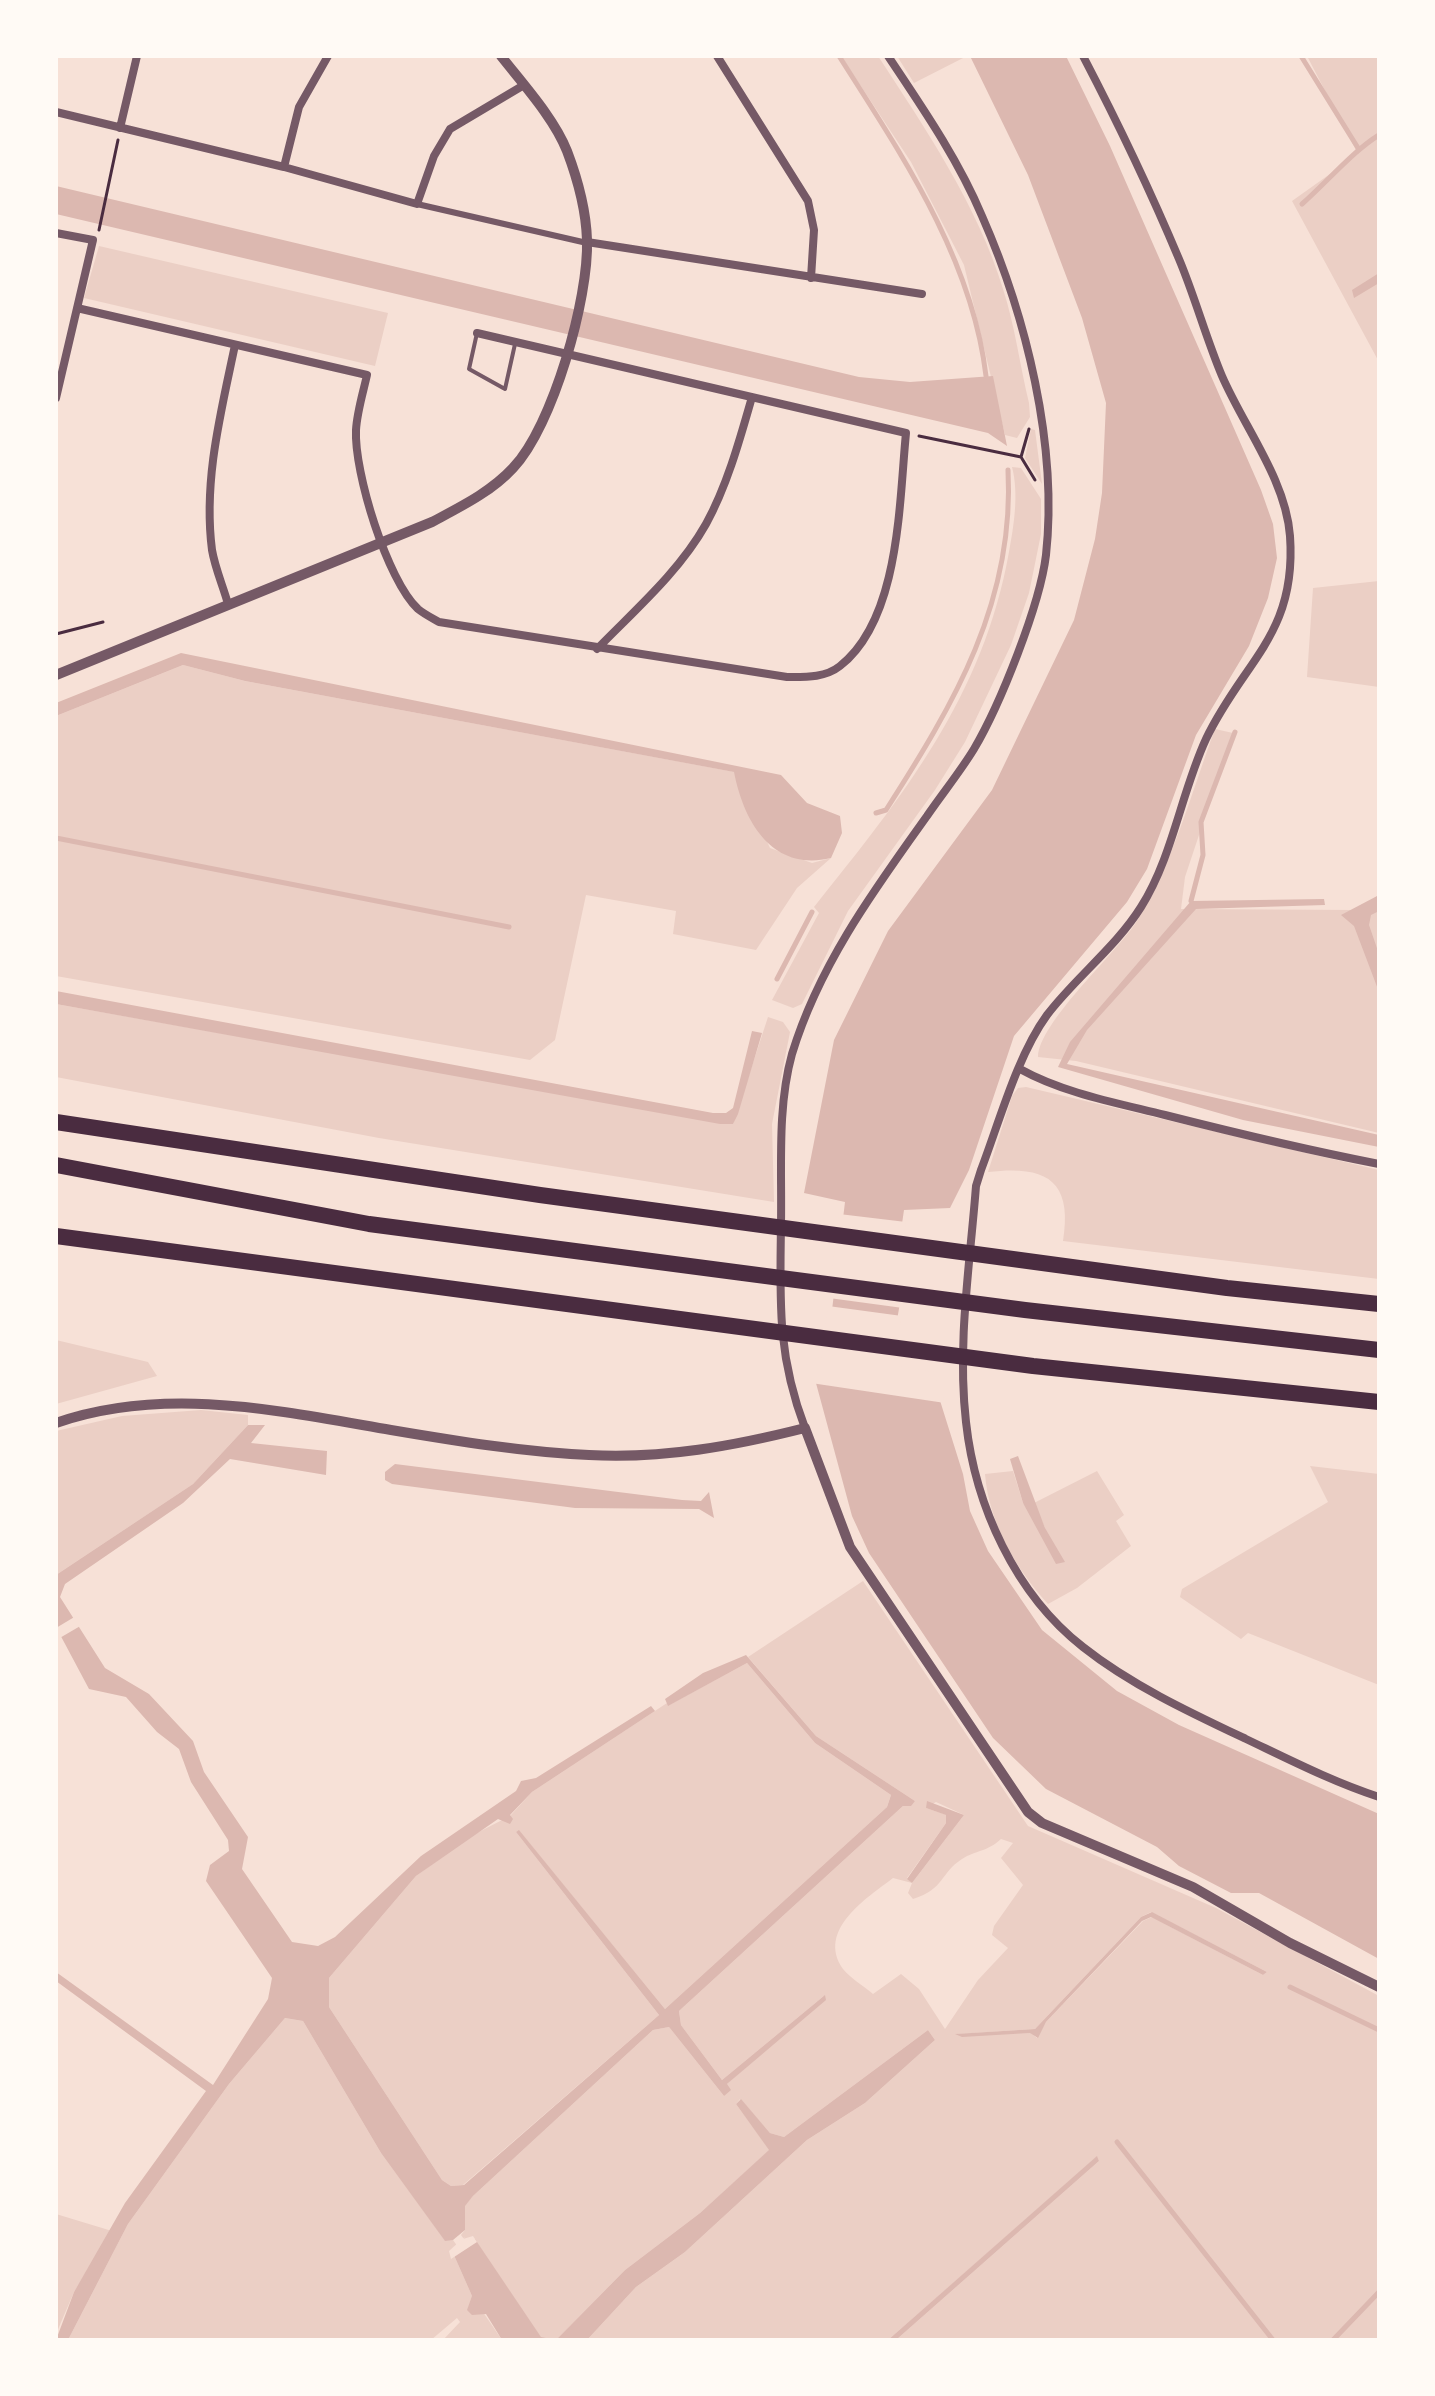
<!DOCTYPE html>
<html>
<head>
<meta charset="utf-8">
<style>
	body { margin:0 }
	#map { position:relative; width:1435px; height:2396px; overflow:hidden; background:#f7e1d7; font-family:"Noto Sans",sans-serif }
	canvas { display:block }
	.frame { position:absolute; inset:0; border:58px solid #fffaf5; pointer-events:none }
</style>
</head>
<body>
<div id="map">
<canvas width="1435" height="2396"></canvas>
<div class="frame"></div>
</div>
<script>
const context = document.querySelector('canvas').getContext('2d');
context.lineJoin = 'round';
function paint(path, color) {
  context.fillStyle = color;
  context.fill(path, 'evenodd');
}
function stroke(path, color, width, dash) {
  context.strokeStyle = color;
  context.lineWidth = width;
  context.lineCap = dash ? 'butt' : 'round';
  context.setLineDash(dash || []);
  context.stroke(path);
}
const green = new Path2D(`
	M841,56H878C925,128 978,206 1003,289C1015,326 1020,366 1029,403L1030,417L1017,438L1005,435L964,265L911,162Z
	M897,56H967L914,83Z
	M1307,56H1379V362L1292,201L1358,154Z
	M99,246L388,313L375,366L84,298Z
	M1031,429L1035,430L1042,484L1025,458Z
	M1012,467L1021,468L1041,499V534L1029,593L1011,645L965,742L935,790L848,911L802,1004L793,1008L772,1000L819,913L814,907C903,796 983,697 1009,552C1014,525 1019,494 1012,467Z
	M1379,581V687L1307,677L1313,588Z
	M183,665L245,681L735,772L770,848L812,863L831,858L797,888L756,950L673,934L676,911L586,895L555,1040L530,1060L56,976V716Z
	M1215,729L1233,733L1185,877L1181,909L1355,910L1379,895V1133L1076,1061L1038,1057C1039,1023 1113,956 1135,924C1171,869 1192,791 1215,729Z
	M56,1004L733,1124L768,1017L783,1022L790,1032L772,1124L774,1202L379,1138L56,1077Z
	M1026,1087L1379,1170V1279L1063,1241C1073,1180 1046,1165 988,1172L1012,1096L1018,1088Z
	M56,1340L148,1362L157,1376L56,1404Z
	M201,1410L248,1415V1425L193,1484L56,1575V1431L122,1416Z
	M1310,1466L1379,1474V1685L1248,1633L1241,1639L1180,1597L1182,1589L1328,1502Z
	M1013,1471L1023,1503L1045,1528L1034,1503L1097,1471L1124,1515L1116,1521L1131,1546L1077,1588L1048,1604C1016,1569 989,1523 985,1474Z
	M863,1581L1028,1826L1216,1908L1379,1996V2340H896L1099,2161L1097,2157L888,2340H587L636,2287L685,2252L807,2140L865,2103L935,2040L928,2030L784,2137L770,2133L740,2099L736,2104L770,2150L700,2213L625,2270L556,2340L541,2338L475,2240L466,2242L461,2235L465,2230V2205L473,2196L653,2030L669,2027L724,2096L727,2084L825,1995L722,2080L681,2025L679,2011L903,1806L915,1801L816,1736L748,1657ZM936,1802L964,1815L912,1883L907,1878L946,1823L947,1815L926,1808ZM1001,1839L1013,1843L1001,1858L1023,1885L994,1926L992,1935L1008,1948L978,1980L945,2029L919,1989L901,1974L873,1994C864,1986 850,1978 843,1969C816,1930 867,1898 893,1878L912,1883L908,1893L913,1899C945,1889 940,1873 962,1859C976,1850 987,1852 1001,1839ZM1151,1912L1267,1972L1263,1975L1152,1917L1143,1921L1046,2022L1037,2038L1031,2033L957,2034L1035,2029L1141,1917Z
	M747,1663L815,1743L891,1795L887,1807L665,2009L519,1831L516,1832L659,2015L463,2185L451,2186L442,2180L329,2007V1978L416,1876L469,1837L510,1816L532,1792L667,1703L669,1705Z
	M285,2018L303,2021L381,2153L445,2240H453L458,2247L453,2253L472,2296L502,2340H443L460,2322L457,2318L431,2340H68L128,2224L229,2084Z
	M56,2214L112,2231L74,2292L56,2334Z`);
const water = new Path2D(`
	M970,56H1066L1110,146L1261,490L1273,524L1277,558L1268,598L1249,646L1196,735L1147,869L1127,902L1014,1036L969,1170L950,1208L904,1210L898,1251L908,1256L889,1367L932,1375L963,1474L970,1511L988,1551L1042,1630L1117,1691L1179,1725L1379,1814V1959L1259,1893H1231L1179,1866L1157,1847L1046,1789L993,1738L869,1553L852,1516L810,1361L826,1360L845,1202L804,1193L834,1040L888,931L992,790L1074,620L1095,539L1102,493L1106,403L1082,318L1028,175Z
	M56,186L859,377L910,382L993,376L1007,446L988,433L56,214Z
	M1379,273V283L1354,298L1352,290Z
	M181,653L781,775L807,803L840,816L842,833L831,858C773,872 744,823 734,772L245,681L183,665L56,716V703Z
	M1379,895V911L1371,915L1369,925L1379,954V992L1354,926L1341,915Z
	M1324,899L1325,905L1196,909L1087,1030L1067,1064L1379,1135V1147L1243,1120L1058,1067L1070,1042L1191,901Z
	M56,991L713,1113H726L733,1108L752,1031L762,1033L738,1114L733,1124H720L56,1004Z
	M248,1425H265L251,1443L327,1451L326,1475L230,1459L183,1503L65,1584L60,1597L105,1668L149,1694L193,1741L204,1772L248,1837L242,1869L292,1942L318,1946L335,1937L421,1856L516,1791L521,1781L536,1778L651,1706L655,1711L532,1792L510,1815L513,1819L510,1824L498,1819L416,1876L329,1978V2007L442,2180L451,2186L464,2185L659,2015L516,1832L519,1830L665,2009L887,1807L891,1795L815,1743L747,1663L668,1706L665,1699L703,1673L746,1655L816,1736L915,1801L911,1806H903L679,2011L681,2025L722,2080L825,1995L826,2000L727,2084L731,2090L724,2096L669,2027L653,2030L473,2196L465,2206V2230L453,2240L445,2241L381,2153L303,2021L285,2018L229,2084L128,2224L68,2340H56L74,2292L125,2203L206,2091L56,1981V1972L213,2085L268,1999L272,1978L206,1881L210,1865L229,1851L228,1840L191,1782L179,1749L157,1732L126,1697L89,1689L56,1627V1575L193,1484Z
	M1018,1456L1045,1528L1065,1562L1056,1564L1023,1503L1010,1459Z
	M395,1464L682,1500L701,1501L709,1492L714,1518L699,1509L575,1508L392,1484L385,1480V1472Z
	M927,1801L964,1815L912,1883L907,1879L946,1823V1815L926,1808Z
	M1152,1912L1267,1972L1263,1975L1151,1917L1142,1921L1046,2022L1038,2038L1030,2033L962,2037L955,2034L1035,2029L1141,1917Z
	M928,2030L935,2040L865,2103L807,2140L685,2252L636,2287L587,2340H556L625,2270L700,2213L769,2150L736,2104L741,2099L770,2133L784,2137Z
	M1097,2156L1099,2161L896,2340H888Z
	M475,2239L541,2337L555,2340H502L486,2314L472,2315L467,2310L472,2296L453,2253Z`);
const pier = new Path2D(`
	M839,1214L906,1222L902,1249L912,1256L903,1308L829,1298Z
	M828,1306L902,1316L893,1365L934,1372L945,1403L811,1383L806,1360L822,1357Z
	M76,1616L82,1625L58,1639L56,1628Z
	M473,2236L477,2242L451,2259L449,2251L462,2239L454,2244L465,2237L463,2239Z`);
const stream = new Path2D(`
	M839,56C901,154 972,257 986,376
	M1301,56L1358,148
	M1302,204C1327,182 1353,151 1379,135
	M876,813L886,810C954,704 1015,601 1008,470
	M56,838L509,927
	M1191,901L1203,855L1201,822L1235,732
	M777,979L812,912
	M1290,1987L1379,2030
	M1117,2142L1273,2340
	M1333,2340L1379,2292`);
const path = new Path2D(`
	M99,230L118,140
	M1029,429L1021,457L1035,480
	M919,436L1021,457
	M56,634L103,622`);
const service = new Path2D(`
	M477,333L469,369L505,389L515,344`);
const pedestrian = new Path2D(`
	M417,204L587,243`);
const minor = new Path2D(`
	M717,56L808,201L814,230L811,278
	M1083,56C1118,123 1150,190 1179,259C1195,297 1206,338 1222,376C1244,427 1286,480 1290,536C1297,635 1243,661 1206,739C1181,793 1173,856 1141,907C1116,947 1075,978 1047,1015C1017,1056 999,1123 981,1170L976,1186C970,1264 957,1344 966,1422C975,1505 1015,1594 1083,1647C1131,1685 1191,1713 1246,1739C1290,1760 1333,1782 1379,1797
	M56,112L284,167L417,204L434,156L450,129L524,85
	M120,128L137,56
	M284,167L299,107L328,56
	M56,233L93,240L56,398
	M587,242L922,294
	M77,308L367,375C363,393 357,412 356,430C354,472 387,580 418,609C424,614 432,618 439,622L787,677C805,677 825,678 840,666C900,619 899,503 906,433L477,333
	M228,604C223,586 215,568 212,550C203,481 221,412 235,345
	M597,649C635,610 679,572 706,524C727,486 740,439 752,397
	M1020,1069C1063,1093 1117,1103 1165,1115C1236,1133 1307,1150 1379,1164
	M805,1428C777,1354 780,1302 781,1224C782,1168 777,1108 792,1054C819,965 874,890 927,816C942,794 960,772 974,749C1000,705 1040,605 1046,555C1058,445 1026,316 982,216C958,159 922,107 888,56`);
const tertiary = new Path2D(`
	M56,675L432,522C460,507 491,492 513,468C553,426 589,298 587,240C586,209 578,180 567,151C554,118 523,84 501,56
	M56,1423C165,1385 281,1411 391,1430C456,1441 524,1452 589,1455C663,1459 734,1446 805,1428L850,1547L1028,1812L1042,1823L1193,1887L1290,1943L1379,1987`);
const motorway = new Path2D(`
	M56,1122L540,1195L1227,1288L1379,1304
	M56,1165L369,1224L1025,1310L1379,1350
	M56,1236L1033,1366L1379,1402`);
paint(green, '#ebcfc5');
paint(water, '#dcb8b0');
paint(pier, '#f7e1d7');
stroke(stream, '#dcb8b0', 5);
stroke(path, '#4a2c40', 3);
stroke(service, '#755966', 4);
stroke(pedestrian, '#755966', 6);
stroke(minor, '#755966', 8);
stroke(tertiary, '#755966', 10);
stroke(motorway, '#4a2c40', 16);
</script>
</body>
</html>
